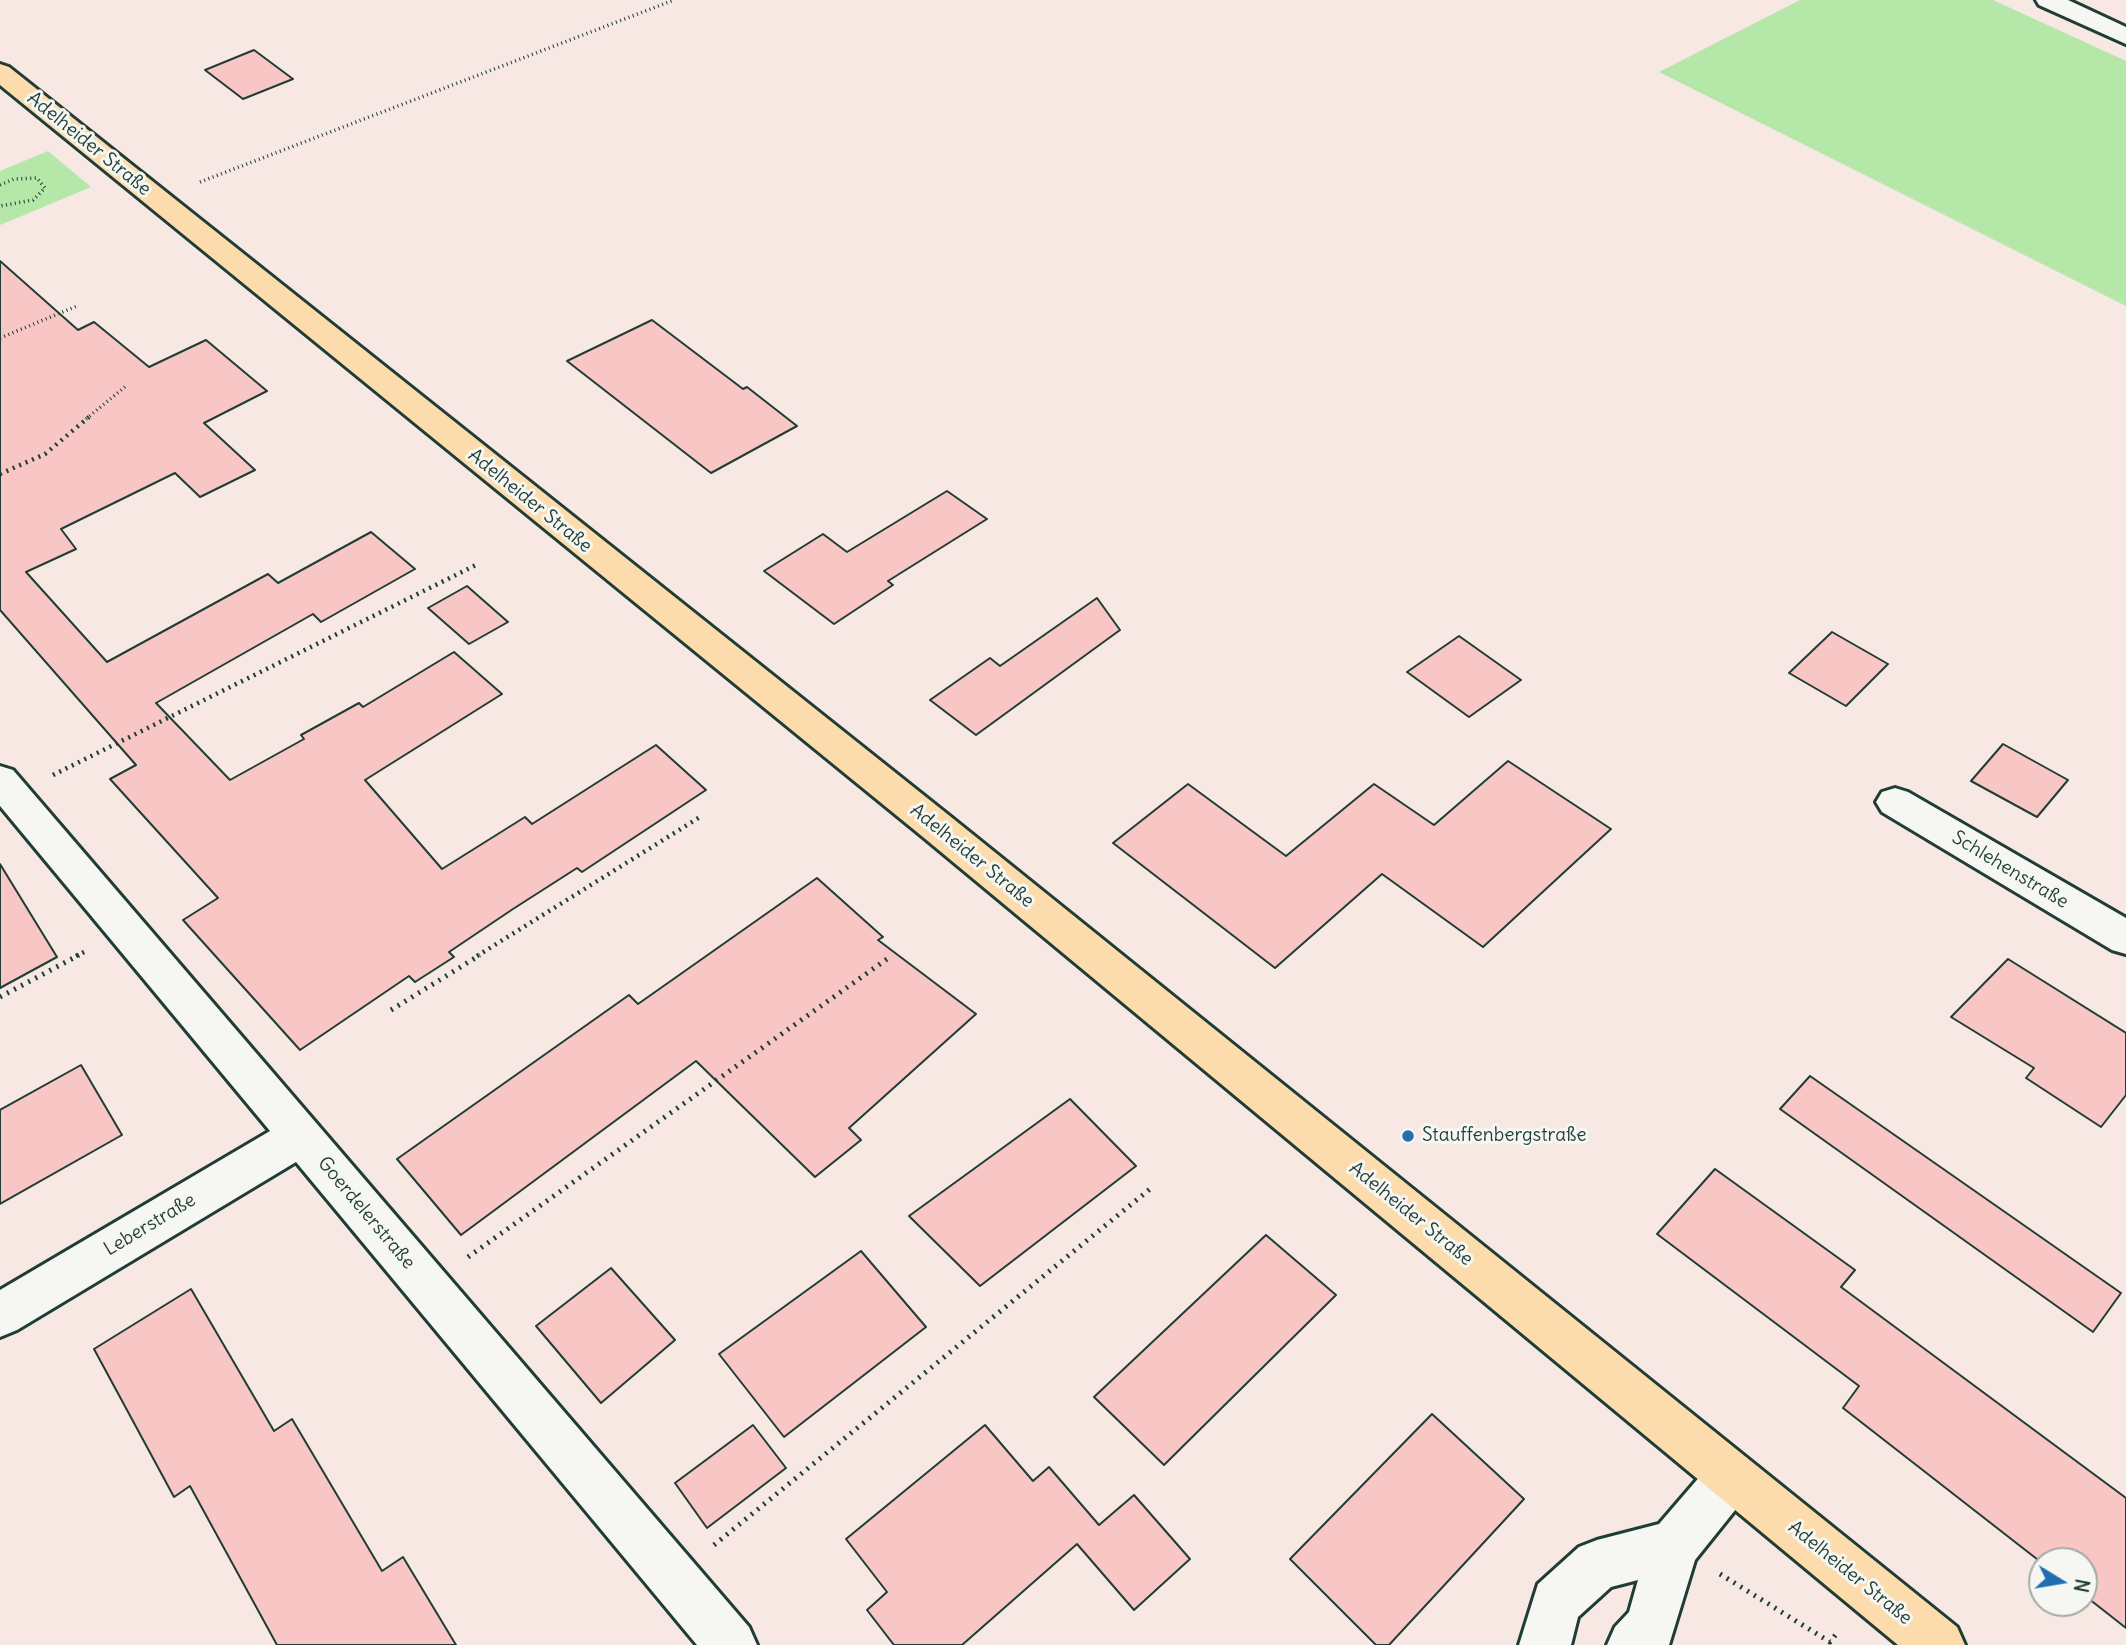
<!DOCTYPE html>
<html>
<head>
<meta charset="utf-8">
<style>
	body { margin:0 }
	#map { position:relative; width:2126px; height:1645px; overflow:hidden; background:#f7e8e4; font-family:Delius,sans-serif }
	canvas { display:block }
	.north { position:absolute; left:2028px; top:1547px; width:70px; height:70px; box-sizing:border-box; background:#f6f6f2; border:2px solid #a0aca6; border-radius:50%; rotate:101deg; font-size:19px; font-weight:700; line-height:28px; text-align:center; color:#1f3d34 }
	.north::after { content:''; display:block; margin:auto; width:24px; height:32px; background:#1f6fb2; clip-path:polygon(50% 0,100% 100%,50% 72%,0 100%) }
</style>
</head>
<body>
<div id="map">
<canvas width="2126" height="1645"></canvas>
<div class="north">N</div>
</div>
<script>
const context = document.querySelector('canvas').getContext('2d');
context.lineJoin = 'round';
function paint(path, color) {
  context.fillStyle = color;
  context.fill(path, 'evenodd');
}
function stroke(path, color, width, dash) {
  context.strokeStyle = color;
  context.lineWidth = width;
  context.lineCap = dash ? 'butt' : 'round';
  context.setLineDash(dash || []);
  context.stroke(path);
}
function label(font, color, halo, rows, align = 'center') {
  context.font = font + ' Delius,sans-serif';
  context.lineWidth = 6;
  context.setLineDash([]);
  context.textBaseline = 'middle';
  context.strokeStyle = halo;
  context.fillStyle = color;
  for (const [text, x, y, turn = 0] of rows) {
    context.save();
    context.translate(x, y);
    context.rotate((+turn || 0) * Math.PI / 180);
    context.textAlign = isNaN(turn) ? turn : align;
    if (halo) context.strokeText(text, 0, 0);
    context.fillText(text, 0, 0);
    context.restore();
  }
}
const green = new Path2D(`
	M1800,0H1993L2126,61V306L1659,72Z
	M48,151L91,187L0,225V171Z`);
const building = new Path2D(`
	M254,50L293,79L243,99L205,70Z
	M0,261L78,330L94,322L149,367L206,340L267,391L204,423L255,470L200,497L175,473L61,529L76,549L26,572L107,662L268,574L278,583L371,532L415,569L321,622L313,614L156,703L230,780L304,739L301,735L359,703L363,707L454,652L502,694L365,780L442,869L525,817L532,824L656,745L706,790L582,872L577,868L513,909L449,952L454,957L415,982L409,976L300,1050L183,920L218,898L110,779L136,765L0,610Z
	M652,320L743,389L747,387L797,426L711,473L567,361Z
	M947,491L987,519L888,581L893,585L834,624L764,571L823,534L847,552Z
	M467,586L508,622L469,644L428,608Z
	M1097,598L1120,630L976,735L930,700L990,658L1000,666Z
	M1832,632L1888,664L1846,706L1789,673Z
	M1459,636L1521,680L1469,717L1407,672Z
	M2003,744L2068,780L2037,817L1971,781Z
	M1508,761L1611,829L1483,947L1382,874L1275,968L1113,843L1188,784L1286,856L1374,784L1434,825Z
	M0,864L57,957L0,988Z
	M817,878L883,937L878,940L976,1014L849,1128L861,1140L815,1177L696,1061L461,1235L397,1159L629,995L638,1004Z
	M2008,959L2126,1033V1095L2101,1127L2026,1078L2034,1068L1951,1017Z
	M81,1065L122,1135L0,1204V1110Z
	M1810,1076L2121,1293L2093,1332L1780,1109Z
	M1070,1099L1136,1166L980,1286L909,1216Z
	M1715,1169L1855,1270L1841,1287L2126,1498V1628L2084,1595V1561L2042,1563L1843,1408L1859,1386L1657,1234Z
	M1266,1235L1336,1295L1164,1465L1094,1397Z
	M861,1251L926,1327L784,1437L719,1354Z
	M611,1268L675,1340L601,1403L536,1326Z
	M191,1289L274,1431L292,1419L382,1571L403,1557L456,1645H277L190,1486L174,1497L94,1349Z
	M1432,1414L1524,1499L1389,1645H1376L1290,1559Z
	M753,1425L786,1468L707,1528L675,1483Z
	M985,1425L1033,1481L1049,1467L1099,1525L1134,1495L1190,1559L1134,1610L1077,1544L962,1645H894L867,1610L887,1592L846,1539Z`);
const pathFar2 = new Path2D(`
	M200,182L674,0
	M0,185L14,179L37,178L45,188L33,200L0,206
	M0,338L77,306
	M86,419L126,386`);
const pathFar1 = new Path2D(`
	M0,474L45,454L89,417
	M53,775L476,565
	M76,956L86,951
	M477,956L700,817`);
const path = new Path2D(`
	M0,997L79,955
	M391,1010L480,955
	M468,1257L887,959
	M714,1545L1150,1189
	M1720,1574L1830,1642L1837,1633`);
const minor = new Path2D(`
	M2036,0H2068L2126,27V44L2039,5Z
	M0,766L13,770L749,1627L757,1645H697L296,1162L17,1330L0,1337V1290L270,1131L0,806Z
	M1895,788L1908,792L2126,918V954L2112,950L1882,812L1876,802L1882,792Z
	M1731,1453L1748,1460L1756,1477L1748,1494L1695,1560L1669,1645H1607L1615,1627L1629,1612L1638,1580L1611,1587L1578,1617L1571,1645H1519L1538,1584L1579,1547L1597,1540L1659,1524L1714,1460Z`);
const major = new Path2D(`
	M0,64L9,67L951,817L1957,1627L1965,1645H1898L923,837L0,85Z`);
const markers = [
	[1408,1136,7,"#1f6fb2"]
];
const streetNames = [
	["Adelheider Straße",89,144,39],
	["Adelheider Straße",530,501,39],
	["Adelheider Straße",972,856,39],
	["Schlehenstraße",2010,870,31],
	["Goerdelerstraße",366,1213,50],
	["Adelheider Straße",1411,1214,39],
	["Leberstraße",150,1225,-31],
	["Adelheider Straße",1850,1573,39]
];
const poiNames = [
	["Stauffenbergstraße",1422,1136]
];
paint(green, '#b5e7a8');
paint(building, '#f8c7c5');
stroke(building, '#1f3d34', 2);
stroke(minor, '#1f3d34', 6);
stroke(major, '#1f3d34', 6);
stroke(pathFar2, '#1f3d34', 3.5, [1, 3.5]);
stroke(pathFar1, '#1f3d34', 4.5, [2, 5]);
stroke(path, '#1f3d34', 5, [2, 6]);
paint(minor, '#f6f6f2');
paint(major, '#fcdcac');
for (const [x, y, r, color] of markers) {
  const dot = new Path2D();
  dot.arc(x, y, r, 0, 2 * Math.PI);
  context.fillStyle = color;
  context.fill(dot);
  stroke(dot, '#f6f6f2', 2.5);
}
label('19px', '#1f3d34', '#f6f6f2', streetNames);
label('19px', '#1f3d34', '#f6f6f2', poiNames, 'left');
</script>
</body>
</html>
